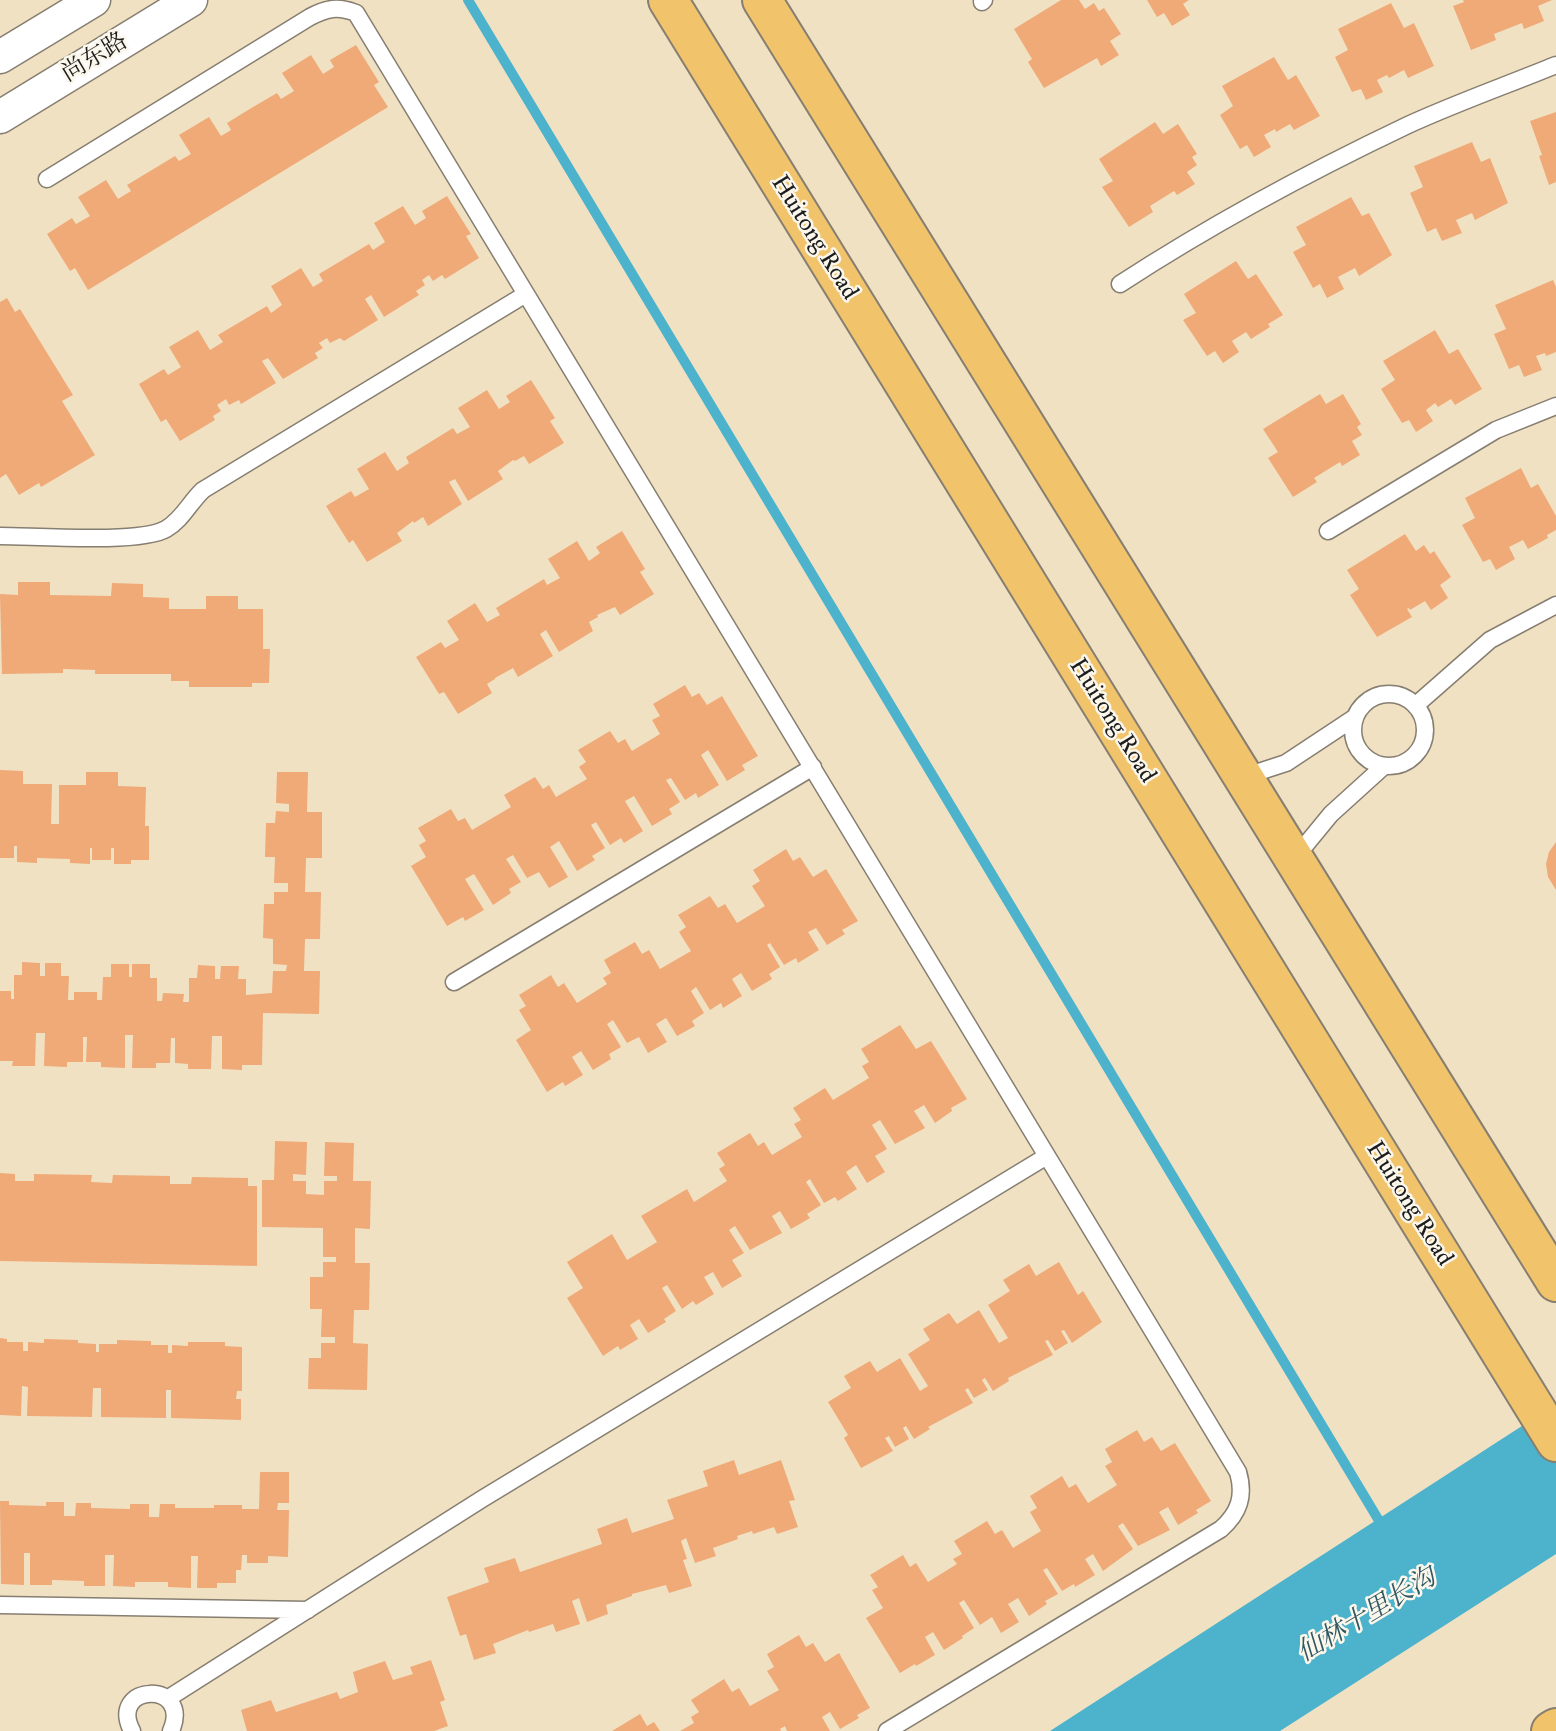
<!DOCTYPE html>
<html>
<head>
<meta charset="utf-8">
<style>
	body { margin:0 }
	canvas { display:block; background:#f1e1c3 }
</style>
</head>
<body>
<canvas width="1556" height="1731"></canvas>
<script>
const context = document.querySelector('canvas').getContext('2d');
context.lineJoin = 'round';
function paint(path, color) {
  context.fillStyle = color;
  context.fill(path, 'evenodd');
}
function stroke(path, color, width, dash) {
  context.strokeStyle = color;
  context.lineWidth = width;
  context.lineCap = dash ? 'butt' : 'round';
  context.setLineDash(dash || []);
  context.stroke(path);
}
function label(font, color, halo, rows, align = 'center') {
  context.font = font + ' "IM FELL Great Primer","Noto Serif SC",serif';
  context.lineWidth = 5;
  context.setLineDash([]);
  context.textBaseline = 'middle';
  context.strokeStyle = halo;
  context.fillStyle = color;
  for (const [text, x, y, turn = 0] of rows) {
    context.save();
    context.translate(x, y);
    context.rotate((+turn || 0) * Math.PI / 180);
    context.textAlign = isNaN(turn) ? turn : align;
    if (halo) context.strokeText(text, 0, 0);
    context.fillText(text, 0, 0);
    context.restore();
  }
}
const water = new Path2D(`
	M1556,1404V1554L1280,1731H1050Z`);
const stream = new Path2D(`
	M468,0L1384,1529`);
const building = new Path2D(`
	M1061,0H1079L1085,9L1094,3L1099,11L1104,8L1121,34L1110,41L1119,55L1101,66L1097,58L1044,88L1028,62L1032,59L1014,29Z
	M1147,0H1189L1183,4L1190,15L1172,26L1164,13L1157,17Z
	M1463,0H1552L1538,6L1544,21L1524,29L1522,23L1494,34L1496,40L1471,50L1453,6L1464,2Z
	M1391,3L1404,28L1414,23L1434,66L1408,78L1404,70L1389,78L1387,75L1377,80L1383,92L1366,100L1361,89L1352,92L1335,57L1348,50L1338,29Z
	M356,45L379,82L374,85L388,107L88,290L75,268L70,271L47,234L72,218L76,224L90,216L78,197L106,180L118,199L131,191L127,185L175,156L179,161L191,154L179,135L209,117L221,136L231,130L227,123L253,107L277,93L281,99L294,91L282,73L311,55L323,74L334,67L330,60Z
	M1274,57L1288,80L1296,75L1320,116L1294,130L1290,124L1276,132L1275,129L1264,135L1271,147L1254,157L1247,145L1240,149L1220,115L1233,106L1222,86Z
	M1556,112V182L1549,185L1539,156L1542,155L1530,121Z
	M1155,122L1163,134L1178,124L1197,154L1192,157L1197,165L1187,172L1195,184L1177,195L1174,191L1150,206L1153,212L1129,227L1102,187L1113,181L1099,159Z
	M1472,142L1481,162L1490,158L1508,203L1475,220L1472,213L1456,220L1462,233L1442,241L1436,228L1427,232L1410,193L1423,187L1414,166Z
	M447,196L471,234L466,236L479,258L445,279L442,275L433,281L429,275L422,280L425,285L416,291L419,295L384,317L371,295L365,299L378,320L344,341L340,338L330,343L327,338L319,343L323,348L315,353L318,358L283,379L268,358L262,361L276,383L241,404L239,400L229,405L226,399L217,405L221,411L213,416L215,420L180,441L166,419L161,422L139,384L164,369L168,375L181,367L169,347L198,330L210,350L223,342L218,335L267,306L271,313L282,305L271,286L273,285L301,268L313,287L323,281L319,274L369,244L373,250L385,242L374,223L403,206L415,225L426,218L422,211Z
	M1351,197L1362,216L1369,213L1392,255L1359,276L1355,268L1338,277L1344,289L1327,298L1320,284L1313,288L1293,252L1306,245L1296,227Z
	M1236,261L1248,279L1256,274L1283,315L1268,324L1270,327L1251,339L1246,332L1232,341L1239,352L1223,363L1215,351L1207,356L1183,320L1196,313L1184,294Z
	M1553,280L1556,287V352L1546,356L1545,353L1536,356L1542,370L1524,377L1519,365L1509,369L1494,334L1506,329L1495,305Z
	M7,298L15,312L20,309L73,395L62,401L95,455L41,487L39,483L19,495L6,474L0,478V302Z
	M1435,330L1449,354L1458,349L1482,389L1455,405L1451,399L1438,407L1435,403L1426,410L1433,421L1416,432L1409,420L1402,423L1381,389L1395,380L1383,361Z
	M531,380L555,418L550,421L564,443L529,464L524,456L515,461L513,460L498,471L503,479L468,501L455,479L449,482L462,504L428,526L423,517L414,523L413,521L397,533L402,541L367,562L353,540L349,543L326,506L351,491L355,497L369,489L357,469L385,452L397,471L409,463L406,457L453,428L457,434L470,427L458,408L487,390L499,409L510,402L506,396Z
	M1320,394L1326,404L1343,394L1361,424L1357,427L1362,435L1352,441L1360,455L1342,466L1340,462L1314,478L1317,482L1293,497L1268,458L1278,452L1263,429Z
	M1521,468L1531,488L1538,484L1556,516V530L1547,535L1548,538L1528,549L1523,540L1509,547L1515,559L1496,570L1490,559L1483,562L1462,525L1475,518L1465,498Z
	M622,531L645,569L640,572L654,594L620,615L615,607L597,615L598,617L589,622L593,631L559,652L546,630L540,634L553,656L518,677L513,668L495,678V679L487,684L492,693L458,714L444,692L439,694L416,657L441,642L445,648L459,640L447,621L475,603L487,622L500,615L496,608L544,579L547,585L560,578L548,559L577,541L589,561L600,553L596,547Z
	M1405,534L1416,551L1424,545L1430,554L1434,551L1451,577L1440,585L1448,598L1431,610L1425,601L1410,610L1409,608L1407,609L1412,617L1377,637L1350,595L1359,589L1347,570Z
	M18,582H50V595L111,596L112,583L143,584V597L169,598V609H206V596H238V609H263V649H270L269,683H252V687H189V681H171V674H95V670L63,669V673L2,674L0,594L18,595Z
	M685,685L692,697L699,693L707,705L722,696L758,756L742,765L745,770L727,781L708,750L701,755L719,785L698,798L696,793L685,800L671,778L666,780L680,802L669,809L672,814L652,826L634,796L625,801L643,831L624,843L621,838L610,845L596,822L591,825L605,848L592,856L595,860L577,871L559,841L550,847L568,877L549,888L539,872L527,878L513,855L506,859L521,882L509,889L511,893L493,905L474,874L465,879L484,910L465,921L463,917L447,926L411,866L426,857L419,845L426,841L418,828L451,809L458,821L465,818L472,830L511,807L504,795L535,777L543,789L549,785L556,797L587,779L579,767L586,762L578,750L610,731L618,743L625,739L632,751L660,734L652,720L660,716L653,704Z
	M0,770L23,771V784H52L51,824H59V785H86V772H118V786L146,787L145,826H149V860H131V864H114V848H111V860H92V848H90V864L70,863V859L37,858V863L17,862V846H14V858H0Z
	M277,772H308L307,812H322V858H306L305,892H321L320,939H305L304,971H320L319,1014L263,1013L262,1065H242V1070L222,1069V1036H212L211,1069H188V1064L175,1063V1038H171L170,1063H156V1068H132L133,1035H125V1068L101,1067V1062H86L87,1037H83V1062H67V1067L44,1066L45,1033H36L35,1066H12L13,1061H0V991H11V999H14V975H22V962L40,963V976H45V963H61V976H69L68,1000H74V992H97V1000H102L103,977H111V964H129V977H132V964H150V978H157V1001H162L163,993L184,994L183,1002H189V978H197L198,965L215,966V979H220L221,966H239L238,979H246V995L272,993L273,971H286L287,965L273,964V939L263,938L264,904H274V892H288V883H274L275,857H265L266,823H275L276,811L289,812V804L276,803Z
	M1556,842V890L1548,877L1546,864L1549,852Z
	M786,849L793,861L800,857L813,877L826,869L858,921L842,930L845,934L827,945L816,928L808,932L819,950L798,963L796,958L784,965L770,943L767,945L780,967L769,974L772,979L752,991L741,973L732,979L742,996L723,1008L721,1003L710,1010L696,987L691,991L704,1013L692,1021L695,1026L677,1036L666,1018L656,1024L667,1042L648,1053L639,1037L627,1043L613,1020L607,1024L621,1047L609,1054L611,1059L593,1070L581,1051L572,1057L583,1075L565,1086L563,1082L547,1092L516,1040L531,1030L519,1010L526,1006L519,995L551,975L558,987L564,983L577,1003L607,984L603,978L611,973L604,960L635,942L642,954L649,950L660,969L691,951L679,932L686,927L678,915L710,896L718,908L725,904L737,923L765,906L752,886L760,881L753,870Z
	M900,1025L916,1049L931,1041L967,1099L951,1108L952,1111L935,1123L924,1105L914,1111L925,1128L895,1144L880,1120L872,1125L887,1149L875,1156L885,1172L867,1183L856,1165L846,1172L857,1189L838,1201L835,1197L824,1203L810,1179L806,1182L821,1205L807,1214L810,1218L791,1229L780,1211L772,1216L782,1233L750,1250L735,1226L729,1230L744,1253L732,1260L742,1276L722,1288L713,1272L704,1277L714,1294L696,1305L693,1301L682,1309L667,1285L662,1288L676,1311L664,1319L666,1322L648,1333L639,1319L630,1325L638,1339L620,1350L618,1346L603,1356L567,1298L583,1288L567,1262L612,1234L627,1260L657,1242L641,1216L687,1189L694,1202L727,1181L719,1169L725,1165L717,1153L750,1133L758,1146L764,1142L772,1155L802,1137L794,1124L801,1120L793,1108L825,1088L833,1100L869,1078L862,1066L869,1062L861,1049Z
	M275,1141L307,1142L306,1175L293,1174V1181H306V1194L324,1195V1181H337V1176H324L325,1142L354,1143L353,1181H371L370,1229L355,1228V1263H370L369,1310H354L353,1343L368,1344L367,1390L308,1389L309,1358H321V1343H335V1337H321L322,1309H310V1277H323V1262H336V1257H323V1228L262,1227V1180H274Z
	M0,1173L15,1174V1181H34V1174L92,1175L91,1182L112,1183L113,1175L170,1176V1184H191L192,1177L248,1178V1186H257V1266L0,1261Z
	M1059,1262L1078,1295L1083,1291L1102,1322L1072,1343L1064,1330L1061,1331L1068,1343L1055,1351L1048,1340L1045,1341L1053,1355L1008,1378L1009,1381L993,1391L985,1378L982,1380L988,1390L974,1398L968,1388L965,1390L973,1403L928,1427L930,1429L914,1439L906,1426L903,1428L909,1439L895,1447L889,1436L885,1438L893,1451L861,1468L844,1438L848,1435L828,1402L851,1388L844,1376L870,1361L877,1372L900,1358L920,1391L928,1386L908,1354L930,1340L923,1329L949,1313L957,1324L979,1310L999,1343L1008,1338L988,1305L1010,1291L1003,1280L1029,1264L1036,1276Z
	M0,1338L7,1339V1342H23V1351H28V1342L44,1343V1339L78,1340V1343L96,1344V1352H99V1344H117V1340L151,1341V1345H168V1353H172V1345L188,1346V1342H225V1346L242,1347V1391H237L236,1399H241V1420L171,1418V1390H166V1418L101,1417V1388H93L92,1417L27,1416L28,1387L22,1386L21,1416L0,1415Z
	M1137,1430L1144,1442L1152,1437L1161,1451L1175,1443L1211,1501L1196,1510L1198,1513L1178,1525L1168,1507L1159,1512L1170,1530L1138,1546L1123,1523L1118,1526L1133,1549L1103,1571L1093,1554L1085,1559L1095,1575L1075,1587L1074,1584L1062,1591L1047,1568L1043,1570L1058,1594L1045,1601L1047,1604L1029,1616L1018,1598L1008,1604L1019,1622L1001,1633L992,1617L980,1625L964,1600L959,1603L974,1628L962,1636L963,1638L944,1650L933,1632L925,1637L935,1655L916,1666L915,1664L900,1673L866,1618L883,1608L872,1590L878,1587L870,1575L903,1555L910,1567L916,1563L928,1582L957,1564L953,1559L962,1554L954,1541L987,1521L995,1534L1002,1530L1013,1548L1041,1531L1030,1512L1037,1508L1030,1496L1062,1476L1069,1488L1076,1484L1088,1503L1117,1485L1105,1466L1112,1462L1105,1449Z
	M734,1460L739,1475L781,1460L795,1500L789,1501L798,1527L777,1534L774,1527L753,1534L752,1531L737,1536L738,1539L713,1548L716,1556L695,1563L686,1538L681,1541L687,1559L683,1560L692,1586L669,1593L666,1585L632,1594V1596L606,1605L608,1614L587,1622L579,1598L572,1601L580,1624L556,1632L553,1624L529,1632L528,1630L493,1644L496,1653L474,1660L466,1634L460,1636L447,1597L489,1582L484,1568L515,1558L520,1572L602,1544L597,1529L627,1518L632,1533L674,1519L667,1500L708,1486L703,1471Z
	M260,1472H289V1503H278L277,1510H289L288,1557L268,1556V1563H247V1555H242L241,1570H236V1583H217V1588H197L198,1556H191V1588L168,1587V1582H135V1587L113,1586L114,1555H105V1586H84V1581L52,1580V1585H30V1553H24V1585L1,1584L0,1501H9V1505L46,1506V1502H64V1516H75L76,1503H91V1508L130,1509V1504H149V1517H159L160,1504H175V1508H214V1505H242V1509H259Z
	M799,1635L806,1647L813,1643L825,1662L839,1653L870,1708L857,1715L859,1718L840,1729L830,1712L822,1717L830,1731H787L785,1726L780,1729L781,1731H680L694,1723L691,1717L699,1712L691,1700L724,1679L732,1692L739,1688L750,1706L779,1690L767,1671L774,1667L767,1654Z
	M431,1660L445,1700L440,1702L448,1726L434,1731H247L241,1710L271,1700L276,1712L337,1692L340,1699L358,1692L353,1672L385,1661L393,1680L413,1674L410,1667Z
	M640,1714L647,1726L654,1722L660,1731H612Z`);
const service = new Path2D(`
	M982,2L984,0
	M1120,284C1212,224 1309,172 1408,125C1456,103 1507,85 1556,65
	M526,294L1238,1472C1245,1496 1239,1513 1221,1529L887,1731
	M1328,531L1496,430L1556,406
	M0,536C35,536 140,544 166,529C182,520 190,502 203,490L526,294L356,13C338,6 327,8 310,17L47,179
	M1353 730a36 36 0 1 1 72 0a36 36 0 1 1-72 0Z
	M1416,705L1490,640L1556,605
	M1243,777L1286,763L1354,718
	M1294,859L1331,814L1384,766
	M454,982L813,767
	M0,1605L308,1610
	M167,1699L482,1499L1047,1156
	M132,1731C107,1683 193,1680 171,1731`);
const minor = new Path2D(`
	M0,57L94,0
	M0,117L191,0`);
const primary = new Path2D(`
	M668,0L1556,1442
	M762,0L1556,1282
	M1551,1731L1556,1728`);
const streetNames = [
	["尚东路",95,58,-31],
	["Huitong Road",814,238,58],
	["Huitong Road",1112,721,58],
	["Huitong Road",1409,1204,58]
];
const waterNames = [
	["仙林十里长沟",1367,1616,-31]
];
paint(water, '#4db3cc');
stroke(stream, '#4db3cc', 10);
paint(building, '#efaa78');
stroke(service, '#867e70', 19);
stroke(minor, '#867e70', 35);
stroke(primary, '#867e70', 42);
stroke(service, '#fff', 16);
stroke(minor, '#fff', 32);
stroke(primary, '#f1c36a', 38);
label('24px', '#1c1c1c', '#fbf7ec', streetNames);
label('italic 26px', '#305862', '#fbf7ec', waterNames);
</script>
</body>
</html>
